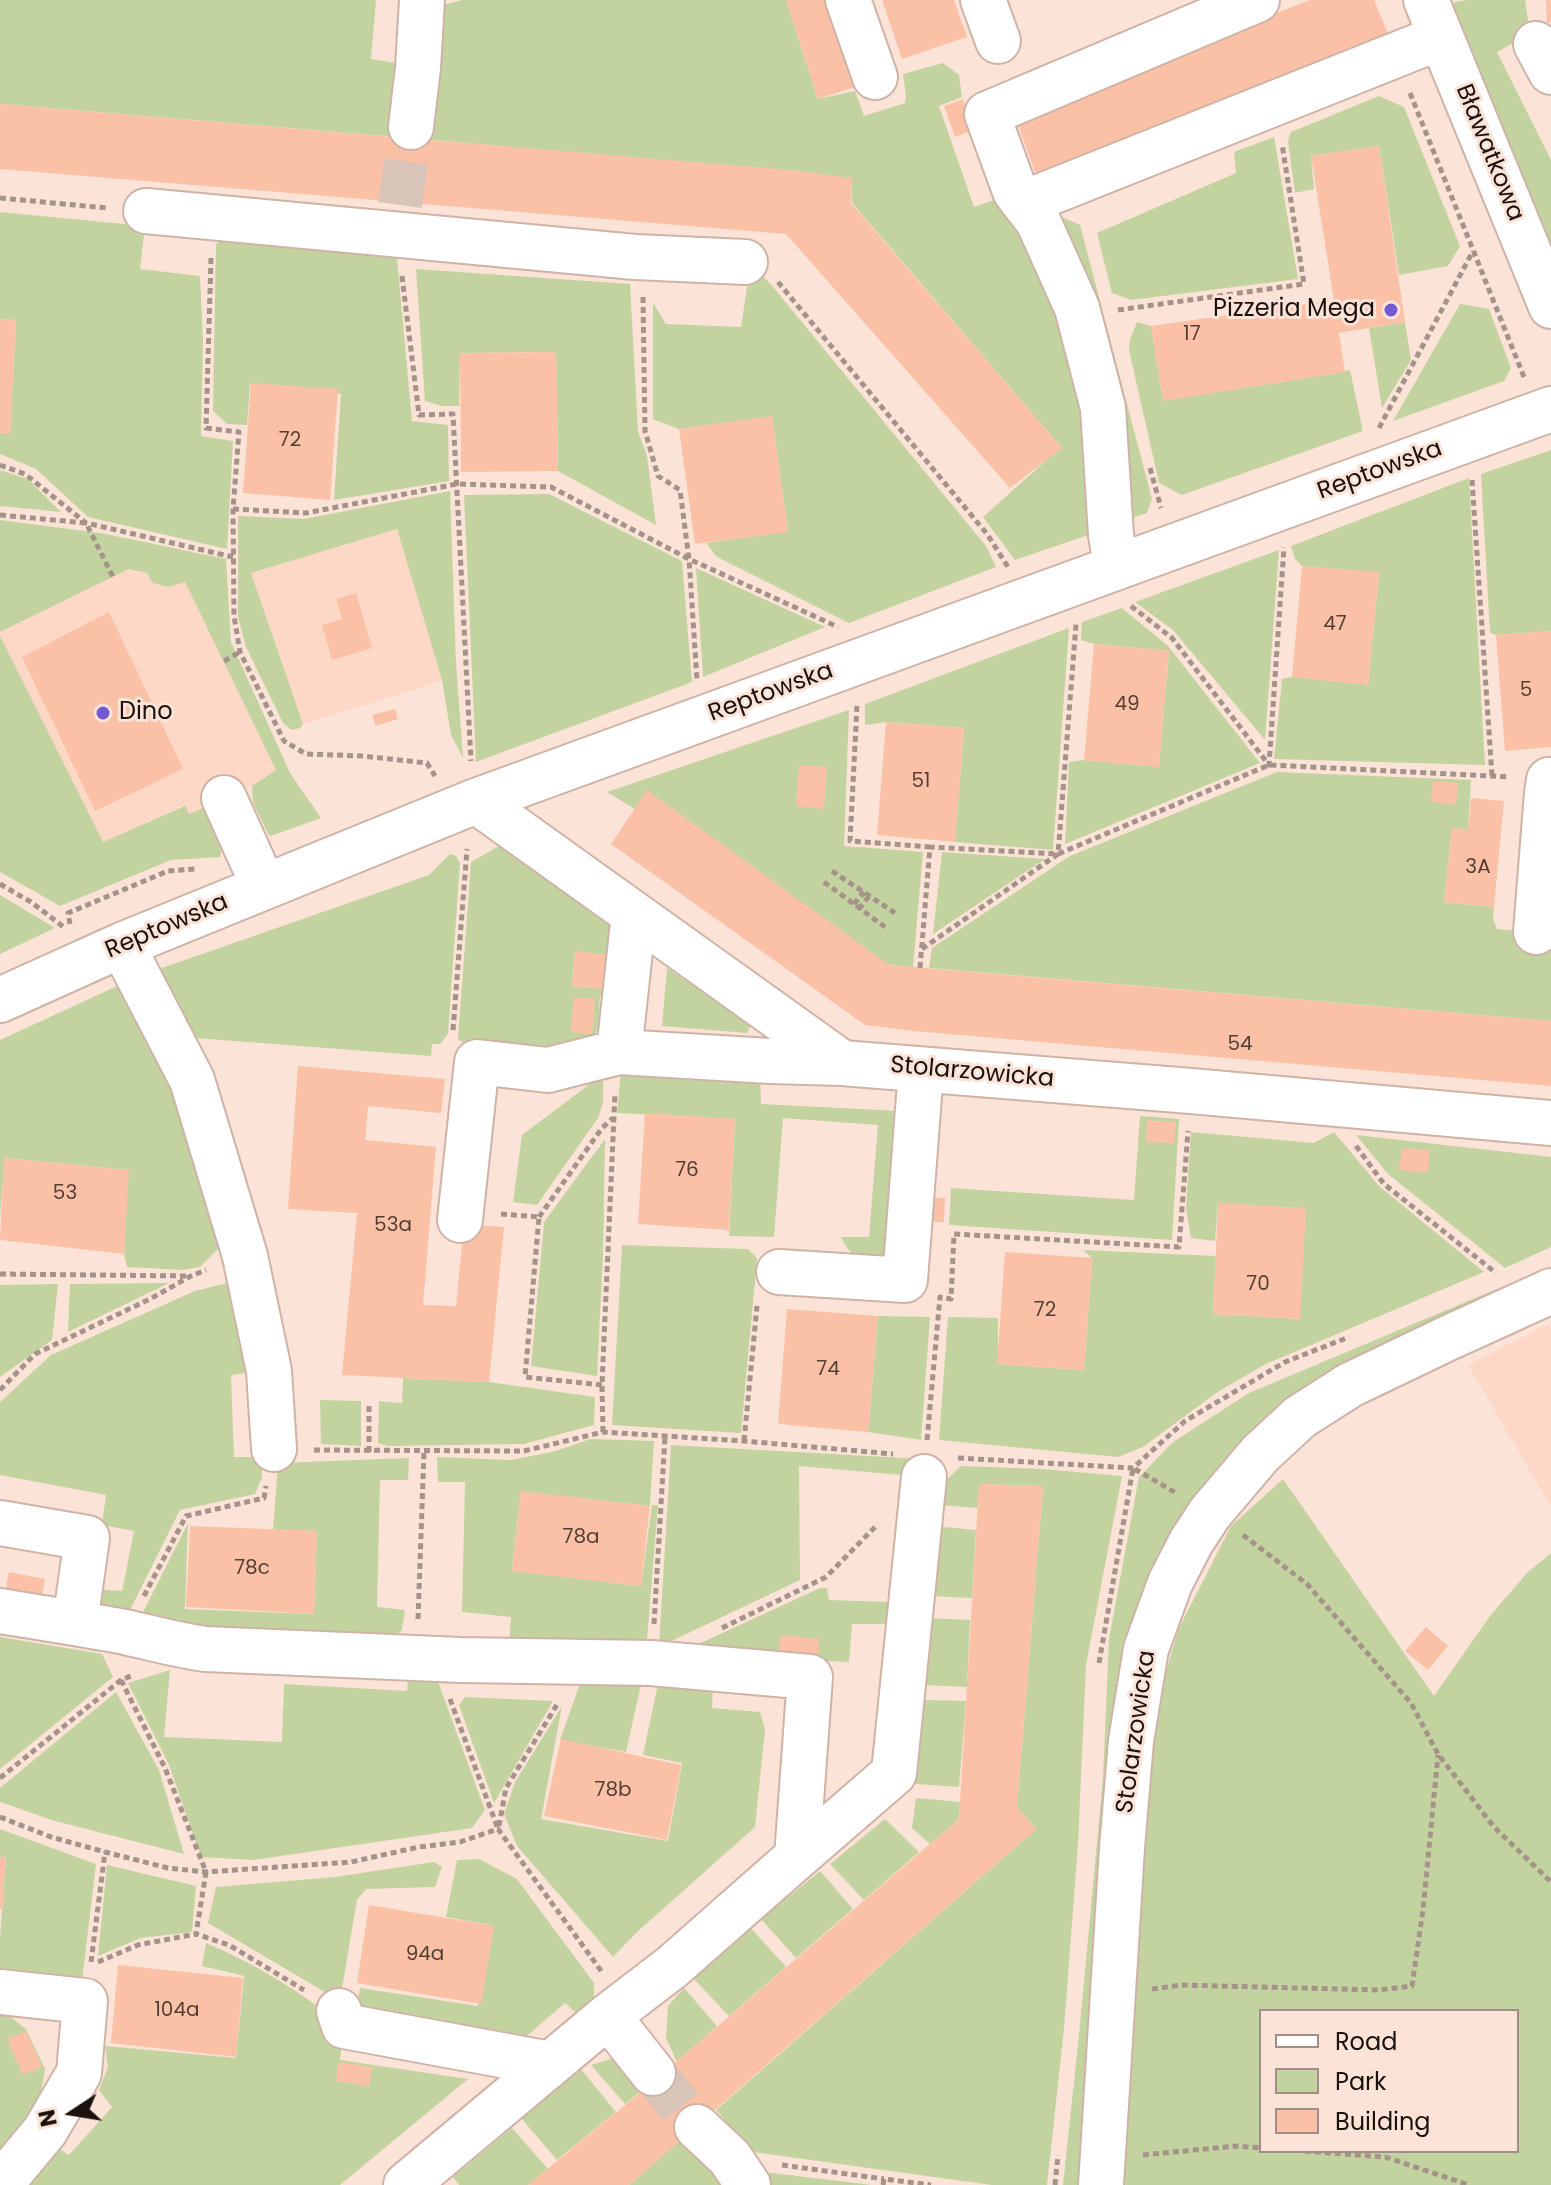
<!DOCTYPE html>
<html>
<head>
<meta charset="utf-8">
<style>
	body { margin:0 }
	#map { position:relative; width:1551px; height:2185px; overflow:hidden; background:#fbe3d8; font-family:Poppins,sans-serif }
	canvas { display:block }
	.legend { position:absolute; left:1259px; top:2009px; width:260px; height:144px; box-sizing:border-box; background:#fbe3d8; border:2px solid #a18f87; margin:0; padding:10px 14px; list-style:none; font-size:24px; color:#1b120d }
	.legend li { display:flex; align-items:center; gap:16px; height:40px }
	.legend b { width:40px; border:2px solid #a18f87 }
	.north { position:absolute; left:32px; top:2073px; width:80px; height:80px; -webkit-text-stroke:6px #fbe3d8; paint-order:stroke; rotate:258deg; font-size:22px; font-weight:700; line-height:32px; text-align:center; color:#1b120d }
	.north::after { content:''; display:block; margin:auto; width:28px; height:36px; background:#1b120d; clip-path:polygon(50% 0,100% 100%,50% 72%,0 100%) }
</style>
</head>
<body>
<div id="map">
<canvas width="1551" height="2185"></canvas>
<ul class="legend">
<li><b style="height:10px;background:#fff"></b>Road</li>
<li><b style="height:22px;background:#c3d3a0"></b>Park</li>
<li><b style="height:22px;background:#fbc1a7"></b>Building</li>
</ul>
<div class="north">N</div>
</div>
<script>
const context = document.querySelector('canvas').getContext('2d');
context.lineJoin = 'round';
function paint(path, color) {
  context.fillStyle = color;
  context.fill(path, 'evenodd');
}
function stroke(path, color, width, dash) {
  context.strokeStyle = color;
  context.lineWidth = width;
  context.lineCap = dash ? 'butt' : 'round';
  context.setLineDash(dash || []);
  context.stroke(path);
}
function label(font, color, halo, rows, align = 'center') {
  context.font = font + ' Poppins,sans-serif';
  context.lineWidth = 6;
  context.setLineDash([]);
  context.textBaseline = 'middle';
  context.strokeStyle = halo;
  context.fillStyle = color;
  for (const [text, x, y, turn = 0] of rows) {
    context.save();
    context.translate(x, y);
    context.rotate((+turn || 0) * Math.PI / 180);
    context.textAlign = isNaN(turn) ? turn : align;
    if (halo) context.strokeText(text, 0, 0);
    context.fillText(text, 0, 0);
    context.restore();
  }
}
const built = new Path2D(`
	M397,529L442,680L417,689L303,724L251,573Z
	M129,569L185,582L276,770L252,786L203,808L189,814L184,806L103,842L0,636V632Z
	M1551,1323V1507L1468,1365Z`);
const green = new Path2D(`
	M0,0H376L371,59L403,64L397,137L0,104Z
	M462,0H786L818,99L855,91L864,116L905,103L906,96L903,74L943,63L959,75L962,97L939,106L974,207L1002,197L1012,199L1079,362L1097,532L1015,560L983,517L1061,447L852,203L851,178L423,139L440,6Z
	M1468,0H1525L1530,34L1497,52L1551,160V250L1451,6L1455,2Z
	M1379,96L1404,107L1460,246L1448,266L1399,275L1379,146L1311,156L1314,189L1295,193L1288,141L1291,132Z
	M1274,137L1298,279L1131,300L1112,293L1097,233L1236,173L1234,152Z
	M0,212L145,226L140,269L200,276L203,341L201,436L233,441L227,549L88,517L36,469L0,454V434H10L16,320L0,319Z
	M1062,217L1080,225L1152,499L1147,513L1122,521L1057,233Z
	M221,239L397,258L412,421L448,425L449,481L334,500L341,394L250,385L247,425L227,424L213,411L216,245Z
	M750,268L762,275L773,287L986,546L996,567L849,623L717,557L706,543L788,531L772,417L679,429L653,419V303L666,324L741,327Z
	M416,269L630,284L638,431L647,456L656,525L558,471L556,352L460,353L459,406H441L425,401Z
	M1460,304L1489,309L1511,368L1504,381L1393,421Z
	M1137,322L1151,326L1163,400L1350,370L1363,431L1182,495L1159,483L1129,350L1130,340Z
	M1405,322L1411,360L1382,408L1369,328Z
	M1551,450V631L1496,635L1490,633L1481,474Z
	M0,470L28,479L61,512L0,506Z
	M1469,478L1485,765L1274,759L1282,679L1292,677L1368,684L1379,573L1302,566L1295,559L1291,546Z
	M450,491L456,663L463,758L451,735L442,680L397,529L251,573L303,724L300,728L292,730L283,723L246,647L238,617V516L304,519Z
	M549,494L682,561L692,682L476,762L464,495Z
	M0,520L101,533L226,559L231,642L290,773L321,818L271,836L268,834L253,803L252,786L276,770L185,582L168,587L153,583L147,573L129,569L0,632Z
	M1279,550L1265,740L1173,630L1135,602Z
	M696,568L825,627L703,677Z
	M1122,608L1168,646L1260,763L1065,844L1069,762L1084,760L1159,766L1169,651L1094,644L1081,640L1082,622Z
	M1069,628L1053,850L955,842L964,728L886,722L865,725V704Z
	M0,636L103,842L185,806L189,814L203,808L223,845L220,857L171,860L60,906L0,872Z
	M849,710L844,846L923,852L913,967L889,965L607,792Z
	M1277,772L1471,780L1468,830L1452,829L1444,902L1494,907L1493,919L1497,929L1551,933V1021L929,968L932,948L1070,856Z
	M504,843L602,911L612,926L608,955L575,952L572,986L605,989L600,996L598,1028L593,1039L571,1052L462,1042L458,1039L471,862Z
	M942,852L1045,859L933,934Z
	M450,854L456,856L460,863L448,1034L440,1044H432L431,1056L195,1038L156,970L429,875Z
	M0,895L55,928L0,954Z
	M667,968L751,1024L747,1033L662,1026Z
	M128,981L190,1101L226,1241L200,1267L182,1270L127,1267L124,1254L128,1170L5,1158L0,1217V1040Z
	M621,1071H760L761,1104L900,1111L888,1258C863,1261 853,1262 841,1237H869L878,1125L783,1118L774,1237L729,1236L735,1119L617,1113Z
	M603,1074V1103L598,1118L537,1205L513,1202L522,1135Z
	M1140,1116L1179,1119L1172,1240L949,1225L951,1188L1134,1200Z
	M1191,1132L1314,1143L1334,1132L1379,1186L1484,1272L1266,1364L1219,1391L1143,1447L1118,1457L939,1440L948,1317L998,1318V1364L1084,1370L1092,1258L1083,1250L1216,1256L1213,1314L1300,1319L1218,1204L1215,1241L1191,1238L1186,1207Z
	M1356,1135L1551,1157V1247L1505,1268L1388,1174Z
	M605,1139L603,1256L597,1376L531,1366L544,1222Z
	M622,1245L748,1249L757,1258L741,1433L612,1425Z
	M235,1281L255,1372L231,1375L234,1457H262V1477L255,1494L180,1510L127,1616L96,1605L93,1589L122,1591L134,1531L102,1525L106,1495L0,1475V1402L51,1355L195,1291Z
	M169,1283L68,1332L70,1284Z
	M58,1284L52,1340L0,1377V1285Z
	M1506,1285L1323,1378L1238,1444L1157,1555L1126,1640L1110,1778L1081,2185H1063L1079,2035L1103,1778L1109,1639L1139,1477L1173,1442L1249,1393Z
	M878,1316L930,1317L921,1440L868,1432Z
	M403,1378L489,1382L595,1397L594,1425L524,1444L387,1446L378,1443L379,1401L402,1403Z
	M320,1400L361,1401V1446L321,1444Z
	M590,1439L654,1441L650,1506L521,1492L512,1570L641,1586L652,1505H658L646,1652L509,1644L511,1617L462,1612L465,1482H438L437,1457L511,1460L556,1451Z
	M671,1445L922,1459L924,1477L799,1466L800,1580L659,1647Z
	M409,1458L408,1480H380L377,1607L405,1610L402,1630L392,1640L139,1620L188,1523L185,1609L314,1614L317,1531L273,1530L278,1463Z
	M961,1466L1043,1469L1122,1476L1086,1665L1078,1844L1064,2029L1047,2185H992L753,2152L716,2110L1036,1829L1017,1807L1043,1486L979,1484L978,1508L940,1505L941,1485Z
	M1283,1479L1434,1696L1490,1616L1527,1573L1551,1553V2185H1123L1151,1766L1158,1698L1179,1628L1231,1526ZM1261,2011H1517V2151H1261Z
	M934,1526L976,1530L972,1598L929,1596Z
	M820,1588H827L829,1600L888,1602L887,1624H852L849,1662L679,1653Z
	M926,1618L970,1620L967,1687L923,1685Z
	M0,1637L102,1654L113,1677L0,1769Z
	M433,1668L485,1810L472,1828L253,1860L201,1857L169,1765L128,1683L170,1670L164,1737L282,1742L284,1684L407,1691L409,1669Z
	M582,1678L642,1680L626,1752L560,1740Z
	M659,1679L713,1685L712,1708L760,1712L765,1730L755,1827L636,1933L613,1957L517,1846L504,1814L515,1782L562,1706L541,1819L668,1841L682,1763L643,1755Z
	M116,1692L159,1770L184,1854L55,1821L0,1802V1788Z
	M465,1697L553,1701L494,1803L459,1705Z
	M923,1700L966,1701L959,1787L916,1784Z
	M916,1798L960,1802L959,1819L930,1844L912,1828Z
	M885,1819L919,1852L864,1900L830,1864Z
	M0,1829L96,1864L81,1990L0,1982V1938L6,1858L0,1857Z
	M479,1859L517,1879L594,1983V2004L582,2018L565,2003L523,2039L356,2014L360,1988L478,2006L490,1925L446,1917L457,1860Z
	M434,1862L442,1867L435,1887L366,1889L357,1900L340,2001L208,1923L216,1887L335,1877Z
	M107,1865L196,1886L192,1932L141,1938L98,1956Z
	M820,1871L853,1909L796,1958L761,1919Z
	M750,1927L786,1967L729,2016L692,1977Z
	M206,1943C256,1964 301,1992 344,2026L340,2060L468,2079L340,2185H14L50,2143L69,2155L112,2107L99,2090L108,2067L105,2046L236,2058L244,1976L202,1966Z
	M684,1988L717,2026L677,2062L666,2038L668,2006Z
	M0,2009L26,2029L45,2069L36,2123L0,2165Z
	M614,2058L647,2087L625,2104L591,2065Z
	M581,2069L616,2112L557,2160L521,2118Z
	M512,2128L548,2169L528,2185H459L453,2177Z
	M686,2135L732,2185H629Z
	M756,2171L872,2185H767Z`);
const building = new Path2D(`
	M786,0H830L858,86L818,99Z
	M882,0H954L967,37L902,59Z
	M1310,0H1374L1391,41L1039,183L1014,114Z
	M1546,0H1551V22H1547Z
	M963,99L974,130L955,137L944,106Z
	M0,104L791,170L851,178V203L1062,448L1010,488L786,234L0,169Z
	M1379,146L1405,322L1339,333L1345,372L1163,401L1151,326L1334,300L1311,156Z
	M0,319L16,320L10,434H0Z
	M556,352L558,471L461,472L460,353Z
	M251,383L338,389L330,500L243,493Z
	M772,416L788,532L695,544L679,429Z
	M1302,566L1379,572L1368,685L1292,677Z
	M356,593L372,648L332,660L322,625L342,619L336,599Z
	M109,612L183,769L95,811L22,657Z
	M1551,631V747L1505,751L1496,635Z
	M1094,644L1169,651L1159,767L1084,760Z
	M395,709L398,719L376,726L372,715Z
	M886,722L964,728L955,842L877,835Z
	M799,765L827,767L824,809L796,806Z
	M1433,781L1458,783L1456,804L1431,802Z
	M647,790L889,965L1551,1021V1086L914,1031L865,1025L611,844Z
	M1471,798L1504,801L1494,907L1444,902L1452,828L1468,830Z
	M575,951L608,955L605,989L572,986Z
	M574,997L595,999L592,1034L571,1032Z
	M298,1066L445,1079L441,1113L368,1106L365,1140L436,1147L423,1305L456,1306L464,1224L504,1227L489,1382L342,1375L357,1213L288,1209Z
	M645,1113L735,1119L729,1230L638,1224Z
	M1147,1120L1176,1122L1174,1143L1146,1142Z
	M1402,1148L1430,1150L1428,1172L1399,1170Z
	M4,1158L129,1170L124,1254L0,1240Z
	M923,1197L945,1198L944,1222H922Z
	M1218,1203L1306,1208L1300,1319L1213,1314Z
	M1005,1252L1092,1258L1084,1370L997,1364Z
	M787,1309L878,1316L868,1432L778,1424Z
	M979,1484L1043,1486L1017,1807L1036,1829L629,2185H528L647,2087L959,1819Z
	M521,1491L650,1506L641,1586L512,1571Z
	M190,1526L317,1531L314,1614L186,1607Z
	M9,1572L45,1579L41,1600L5,1593Z
	M1426,1627L1448,1646L1428,1670L1405,1651Z
	M781,1635L819,1639L818,1658L779,1654Z
	M561,1739L681,1765L667,1840L544,1816Z
	M0,1857L6,1858L2,1909H0Z
	M369,1905L494,1926L481,2004L357,1983Z
	M118,1965L243,1978L236,2057L111,2043Z
	M26,2031L42,2067L23,2075L7,2039Z
	M338,2062L372,2067L369,2086L336,2081Z`);
const minorTunnel = new Path2D(`
	M400,205L411,127
	M653,2073L697,2127`);
const path = new Path2D(`
	M1410,93L1524,377
	M0,198L107,208
	M211,258L206,428L239,432L233,509L234,616L240,652L284,741L306,754L362,756L427,763L435,776
	M402,276L419,415L453,414L471,761
	M778,282L987,534L1008,567
	M643,297L645,431L658,476L680,490L689,559L697,680
	M1118,310L1304,284L1282,144
	M1379,428L1473,251
	M0,465L25,474L86,523L233,557
	M1150,468L1161,508
	M1472,480L1492,776
	M233,509L306,513L457,484L551,487L689,559L838,627
	M0,515L86,523L113,577
	M1131,606L1172,638L1269,765L1284,547
	M224,661L240,652
	M857,706L850,841L930,847
	M832,871L895,913
	M824,882L885,927
	M0,884L31,902L65,928
	M854,904L864,892
	M859,909L869,896
	M70,924L68,913L168,871L195,869
	M922,949L1058,854L1076,624
	M920,968L930,847L1058,854L1269,765L1509,777
	M453,1030L467,849
	M1356,1146L1384,1184L1496,1273
	M501,1214L539,1217L525,1377L602,1385
	M539,1217L602,1128L613,1118
	M0,1274L190,1276
	M0,1390L35,1354L150,1299L191,1276L206,1270
	M603,1432L602,1385L615,1093
	M927,1440L940,1297L951,1299L954,1234L1179,1247L1188,1131
	M744,1441L757,1306
	M314,1450L524,1451L603,1432L744,1441L893,1454
	M369,1452V1402
	M958,1458L1133,1468L1185,1421L1285,1362L1349,1337
	M1243,1535L1307,1584L1411,1703L1438,1754L1494,1827L1551,1882
	M144,1596L186,1516L264,1498L266,1486
	M418,1619L424,1452
	M654,1624L665,1437
	M722,1628L826,1577L878,1524
	M1099,1663L1133,1468L1178,1494
	M121,1680L165,1768L206,1872L196,1934L229,1945L304,1990
	M450,1699L498,1829
	M0,1778L121,1680L131,1676
	M0,1817L51,1837L105,1852L168,1868L206,1872L351,1862L419,1847L460,1842L498,1829L602,1972
	M499,1826L506,1788L558,1703
	M91,1962L105,1852
	M98,1962L138,1945L196,1934
	M1152,1989L1182,1985L1378,1990L1412,1986L1423,1910L1438,1755
	M1305,2151L1385,2157L1469,2185
	M1143,2155L1236,2146L1261,2148
	M782,2165L884,2179
	M883,2185L884,2179L931,2185
	M1055,2185L1058,2155`);
const minor = new Path2D(`
	M848,0L875,77
	M983,0L998,41
	M1426,0L1551,306
	M1536,44L1551,72
	M411,127L418,68L422,0
	M1024,203L1015,191L987,114L1257,0
	M146,211L635,257L745,262
	M1116,566L1111,535L1103,408L1077,308L1038,221L1024,203L1441,37
	M224,798L264,887
	M476,801L842,1063L1191,1091L1551,1123
	M1536,932L1547,793L1549,780H1551
	M122,945L192,1080L245,1256L269,1371L274,1449
	M0,1000L122,945L476,801L1551,409
	M619,1052L634,914
	M460,1220L477,1062L548,1070L619,1052L770,1061L842,1063
	M779,1272L905,1280L921,1070
	M0,1523L87,1538L75,1623
	M0,1611C42,1618 83,1624 125,1632C152,1638 177,1645 205,1649L461,1660L651,1663L810,1677L797,1857L672,1967L608,2016L406,2185
	M797,1857L894,1773L924,1477
	M0,1992L85,2001L79,2073L45,2131L0,2185
	M339,2011L344,2026L550,2064
	M608,2016L653,2073
	M697,2127L730,2158L748,2185
	M1101,2185L1122,1848L1131,1741L1146,1649L1170,1583L1191,1542L1210,1513L1260,1454L1300,1417L1350,1385L1446,1339L1551,1291`);
const markers = [
	[1391,310,8,"#735ad4"],
	[103,713,8,"#735ad4"]
];
const numberNames = [
	["17",1192,335],
	["72",290,441],
	["47",1335,625],
	["5",1526,691],
	["49",1127,705],
	["51",921,782],
	["3A",1478,868],
	["54",1240,1045],
	["76",687,1171],
	["53",65,1194],
	["53a",393,1226],
	["70",1258,1285],
	["72",1045,1311],
	["74",828,1370],
	["78a",581,1538],
	["78c",252,1569],
	["78b",613,1791],
	["94a",425,1955],
	["104a",177,2011]
];
const streetNames = [
	["Bławatkowa",1489,153,68],
	["Reptowska",1380,471,-20],
	["Reptowska",771,693,-20],
	["Reptowska",167,927,-23],
	["Stolarzowicka",972,1073,5],
	["Stolarzowicka",1137,1732,-82]
];
const poiNames = [
	["Pizzeria Mega",1375,310],
	["Dino",119,713,"left"]
];
paint(built, '#fdd8c7');
paint(green, '#c3d3a0');
paint(building, '#fbc1a7');
stroke(minorTunnel, '#d9c4ba', 44, [44, 22]);
stroke(minor, '#cfb3a6', 48);
stroke(path, '#a5938a', 5, [6, 4]);
stroke(minor, '#fff', 44);
for (const [x, y, r, color] of markers) {
  const dot = new Path2D();
  dot.arc(x, y, r, 0, 2 * Math.PI);
  context.fillStyle = color;
  context.fill(dot);
  stroke(dot, '#fbe3d8', 3);
}
label('20px', '#533e34', null, numberNames);
label('24px', '#1b120d', '#fbe3d8', streetNames);
label('24px', '#1b120d', '#fbe3d8', poiNames, 'right');
</script>
</body>
</html>
